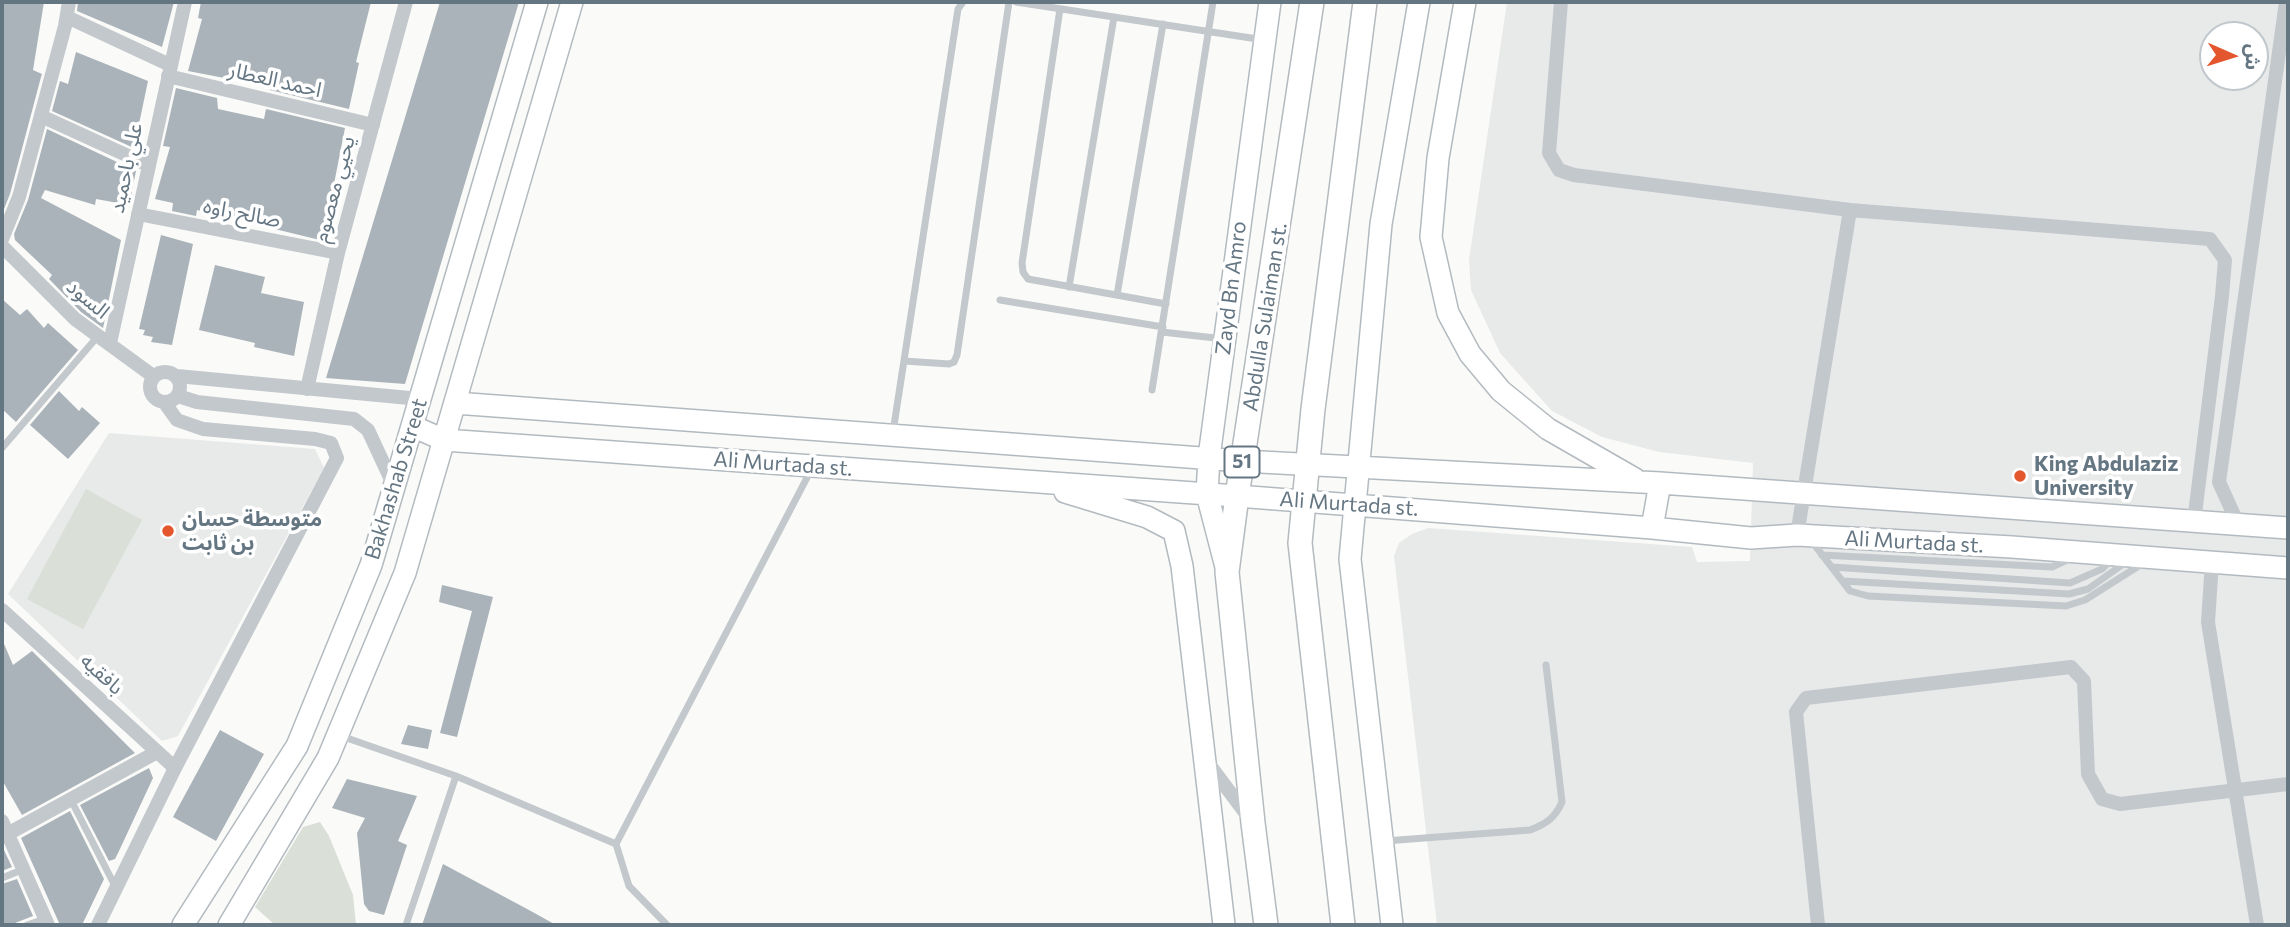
<!DOCTYPE html>
<html>
<head>
<meta charset="utf-8">
<style>
	body { margin:0 }
	#map { position:relative; width:2290px; height:927px; overflow:hidden; background:#fafaf8; font-family:Commissioner,"Noto Sans Arabic",sans-serif }
	canvas { display:block }
	.frame { position:absolute; inset:0; border:4px solid #657683; pointer-events:none }
	.north { position:absolute; left:2199px; top:21px; width:70px; height:70px; box-sizing:border-box; background:#fff; border:2px solid #c1c8cd; border-radius:50%; rotate:93deg; font-size:19px; font-weight:700; line-height:28px; text-align:center; color:#657683 }
	.north::after { content:''; display:block; margin:auto; width:24px; height:32px; background:#e4572e; clip-path:polygon(50% 0,100% 100%,50% 72%,0 100%) }
</style>
</head>
<body>
<div id="map">
<canvas width="2290" height="927"></canvas>
<div class="frame"></div>
<div class="north">ش</div>
</div>
<script>
const context = document.querySelector('canvas').getContext('2d');
context.lineJoin = 'round';
function paint(path, color) {
  context.fillStyle = color;
  context.fill(path, 'evenodd');
}
function stroke(path, color, width, dash) {
  context.strokeStyle = color;
  context.lineWidth = width;
  context.lineCap = dash ? 'butt' : 'round';
  context.setLineDash(dash || []);
  context.stroke(path);
}
function label(font, color, halo, rows, align = 'center') {
  context.font = font + ' Commissioner,"Noto Sans Arabic",sans-serif';
  context.lineWidth = 7;
  context.setLineDash([]);
  context.textBaseline = 'middle';
  context.strokeStyle = halo;
  context.fillStyle = color;
  for (const [text, x, y, turn = 0] of rows) {
    context.save();
    context.translate(x, y);
    context.rotate((+turn || 0) * Math.PI / 180);
    context.textAlign = isNaN(turn) ? turn : align;
    if (halo) context.strokeText(text, 0, 0);
    context.fillText(text, 0, 0);
    context.restore();
  }
}
const built = new Path2D(`
	M1507,2H2288V925H1437L1394,556L1399,543L1412,534L1428,528L1692,547L1697,562L1750,561L1753,463L1659,452L1602,437L1552,411L1500,353L1471,290L1469,260ZM2213,35H2255V77H2213Z
	M109,433L315,449L324,468L178,736L162,741L8,594Z`);
const green = new Path2D(`
	M86,489L142,520L83,629L27,599Z
	M320,822L329,836L353,895L356,925H275L255,907L303,827Z`);
const building = new Path2D(`
	M2,2H44L33,70L42,74L41,77L10,194L2,214Z
	M78,2H174L162,47L77,11Z
	M201,2H371L356,62L359,63L349,109L270,90L271,87L188,71L202,19L198,18Z
	M440,2H519L405,384L326,378Z
	M76,52L148,81L134,148L52,111L60,81L68,84Z
	M176,88L217,98L218,109L264,119L266,109L345,128L332,194H335L324,241L197,210L196,216L172,211L173,203L155,199L170,147L163,146Z
	M47,129L136,171L129,205L96,199L95,205L45,190L41,198L121,240L103,328L81,312L49,279L52,275L15,240L14,234L28,200Z
	M161,235L193,244L172,345L151,342L153,337L143,335L145,330L139,329Z
	M215,265L265,277L261,293L304,302L294,356L254,347L255,343L199,330Z
	M2,299L20,315L27,309L44,328L48,323L78,350L16,422L2,409Z
	M59,391L79,411L82,407L100,423L68,459L30,425Z
	M442,585L493,597L457,737L440,733L472,611L439,602Z
	M2,639L13,665L32,651L135,753L22,815L2,780Z
	M408,725L432,730L428,749L401,744Z
	M220,730L264,754L216,841L173,817Z
	M149,768L153,778L119,851L115,859L109,861L80,805Z
	M347,779L417,796L398,841L407,845L384,915L369,911L364,904L357,833L365,818L332,808Z
	M70,811L104,879L82,925H60L21,838Z
	M4,850L12,867L2,871V851Z
	M443,864L529,910L556,925H422Z
	M17,879L33,916L10,925H2V884Z`);
const service = new Path2D(`
	M1016,2L1264,40
	M1060,9L1022,263L1023,272L1028,279L1166,304
	M1069,287L1114,17
	M1117,295L1163,24
	M1000,300L1163,327
	M1162,332L1224,339
	M904,361L949,364L954,362L957,355L1009,2
	M1152,390L1213,2
	M893,432L958,9L963,2
	M2,448L98,336
	M1810,539L1850,591L1868,596L2066,606L2085,600L2145,562
	M1822,555L2052,567L2071,558
	M1832,567L2070,583L2102,569L2111,560
	M1843,581L2069,594L2088,589L2129,560
	M341,736L456,776L616,844L629,886L667,925
	M71,800L116,888
	M1385,841L1530,830C1546,824 1555,818 1562,802L1546,665
	M616,844L811,470
	M2,878L24,869
	M27,925L45,919
	M406,925L456,776`);
const minor = new Path2D(`
	M1561,2L1549,153L1559,170L1574,175L1850,210L2210,239L2225,260L2222,296L2194,522
	M67,17L170,65
	M168,76L373,125
	M41,116L148,165
	M138,214L338,253
	M2,239L19,197L65,26L69,2
	M2,246L75,319L153,376
	M110,343L185,2
	M150 387a15 15 0 1 1 30 0a15 15 0 1 1-30 0Z
	M177,376L420,399
	M307,389L338,253L406,2
	M178,396L197,402L354,419L368,430L394,486
	M2238,524L2219,482L2286,2
	M1797,535L1850,210
	M2212,562L2208,622L2257,925
	M2,610L175,768
	M1205,759L1250,819
	M2,821L48,925
	M2,837L157,752
	M98,925L175,768L337,458L331,443L315,439L203,429L177,420L164,402
	M1818,925L1796,712L1806,698L2071,667L2084,681L2088,774L2102,799L2120,804L2288,784`);
const secondary = new Path2D(`
	M1465,2L1438,158L1431,237L1448,313L1470,354L1501,391L1548,429L1635,479
	M455,403L1242,461L1660,483L2288,528
	M412,426L444,440L1237,496L1652,528L1751,538L1797,535L2012,547L2288,568
	M1065,492L1147,517L1174,531L1182,566L1224,925
	M1652,528L1660,483
	M1226,567L1207,494L1209,457L1270,2
	M183,925L297,746L371,565L537,2
	M229,925L328,758L405,573L572,2
	M1392,925L1350,559L1381,224L1419,2`);
const primary = new Path2D(`
	M1266,925L1253,823L1227,572L1237,496L1312,2
	M1343,925L1300,543L1313,409L1365,2`);
const markers = [
	[2020,476,7,"#e4572e"],
	[168,531,7,"#e4572e"]
];
const shields = [
	[1242,462,35]
];
const shieldNames = [
	["51",1242,462]
];
const streetNames = [
	["احمد العطار",275,80,13],
	["علي باحميد",126,168,-78],
	["يحيي معصوم",334,189,-75],
	["صالح راوه",242,213,11],
	["Zayd Bn Amro",1231,288,-83],
	["السود",88,299,40],
	["Abdulla Sulaiman st.",1265,317,-81],
	["Ali Murtada st.",783,464,4],
	["Bakhashab Street",396,479,-73],
	["Ali Murtada st.",1349,504,4],
	["Ali Murtada st.",1914,542,3],
	["بافقيه",102,674,42]
];
const poiNames = [
	["King Abdulaziz",2034,464],
	["University",2034,488],
	["متوسطة حسان",182,519],
	["بن ثابت",182,543]
];
paint(built, '#e8e9e9');
paint(green, '#dadfd7');
paint(building, '#aab3b9');
stroke(secondary, '#b3babf', 24);
stroke(primary, '#b5babe', 26);
stroke(service, '#c3c8cc', 7);
stroke(minor, '#c3c8cc', 14);
stroke(secondary, '#fff', 21);
stroke(primary, '#fff', 23);
for (const [x, y, r, color] of markers) {
  const dot = new Path2D();
  dot.arc(x, y, r, 0, 2 * Math.PI);
  context.fillStyle = color;
  context.fill(dot);
  stroke(dot, '#fff', 2.5);
}
for (const [x, y, w] of shields) {
  const box = new Path2D();
  box.roundRect(x - w / 2, y - 15.5, w, 31, 5);
  context.fillStyle = '#fff';
  context.fill(box);
  stroke(box, '#657683', 2);
}
label('bold 19px', '#657683', null, shieldNames);
label('21px', '#657683', '#fff', streetNames);
label('bold 21px', '#657683', '#fff', poiNames, 'left');
</script>
</body>
</html>
